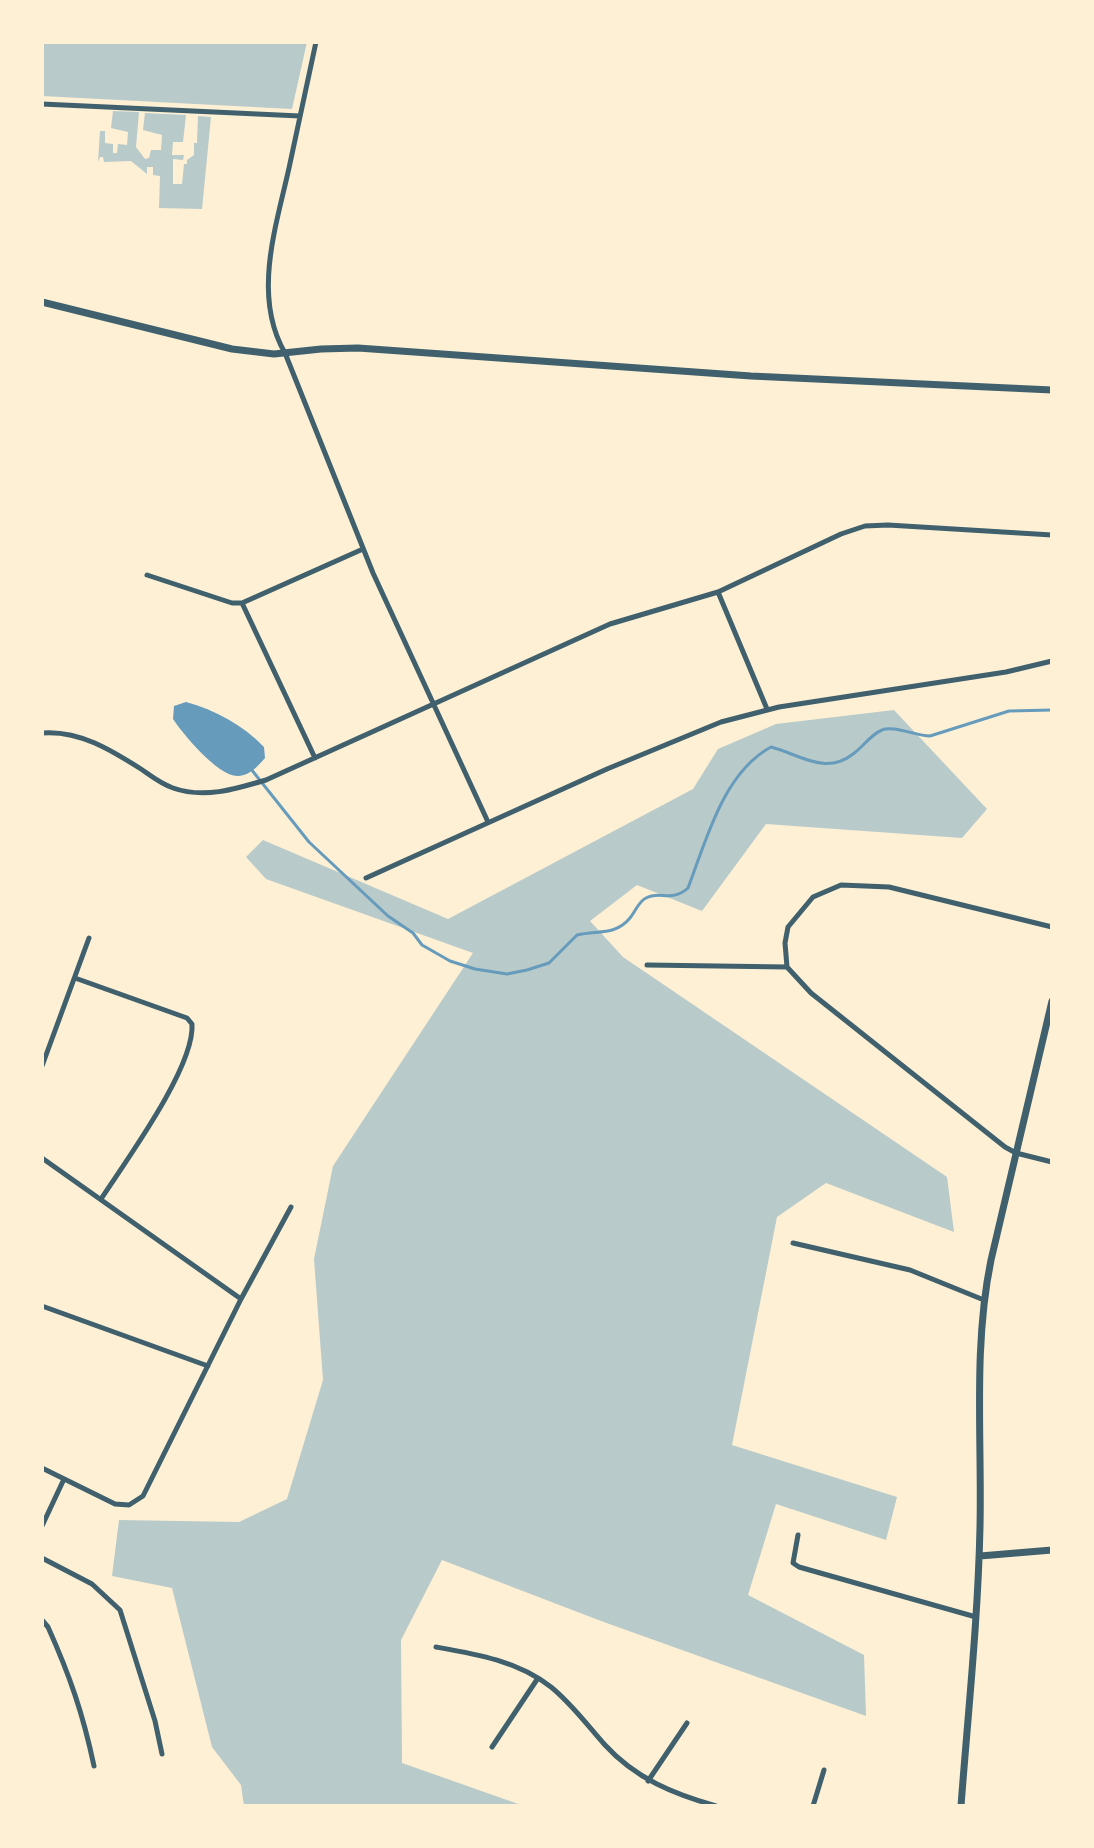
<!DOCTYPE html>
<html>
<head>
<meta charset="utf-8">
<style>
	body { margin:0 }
	#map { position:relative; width:1094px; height:1848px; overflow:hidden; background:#fdf0d5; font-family:Poppins,sans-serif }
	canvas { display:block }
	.frame { position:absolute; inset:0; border:44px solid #fdf0d5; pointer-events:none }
</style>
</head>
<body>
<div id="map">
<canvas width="1094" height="1848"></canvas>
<div class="frame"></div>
</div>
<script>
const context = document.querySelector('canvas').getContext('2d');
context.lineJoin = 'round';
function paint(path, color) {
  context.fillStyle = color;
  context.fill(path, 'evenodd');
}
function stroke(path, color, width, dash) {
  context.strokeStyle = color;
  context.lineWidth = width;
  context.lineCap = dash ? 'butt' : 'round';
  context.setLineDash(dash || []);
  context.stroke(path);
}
const green = new Path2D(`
	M42,42H307L292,109L42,96Z
	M113,111L139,112L136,147L145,159L149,158L151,150H161L162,135L143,130L145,113L186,115L183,142H173L172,155H184L183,160L173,159V184H182L184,164H187V160L194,155V143H197L198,116L211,117L202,209L159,208L160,176L153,175V167H147V174L131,161L104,162L103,157H100L98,162L100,131H105V143L113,144V153H117L118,144L127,145L128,132L111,128Z
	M894,710L987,809L962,838L766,824L702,911L637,885L590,921L623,957L947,1177L954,1232L826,1183L777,1217L732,1445L897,1497L886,1540L776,1504L748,1595L864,1655L866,1716L601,1621L442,1560L401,1640L402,1763L524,1806H244L241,1785L212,1747L172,1588L112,1576L119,1520L239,1522L287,1499L323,1380L314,1259L333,1166L473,953L266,879L246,857L263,840L448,919L693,789L718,749L776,724Z`);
const water = new Path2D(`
	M186,702C215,710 243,725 264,747L265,758C258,766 250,775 239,776C219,778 183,734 173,719L174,706Z`);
const stream = new Path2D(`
	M251,769L309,842L388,916L413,933L422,945L450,961L475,969L507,974L527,970L549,963L577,935C598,930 615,936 630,918C636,911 638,902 646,898C660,890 671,903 688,888C706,841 723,773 771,747C799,754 825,776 853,754C863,747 870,735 882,730C893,725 916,736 930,736L1009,711L1052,710`);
const minor = new Path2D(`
	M316,42C307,84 298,126 289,168C276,227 252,296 285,353L373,573L488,822
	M42,104L300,116
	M147,575L232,603H242L363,549
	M718,592L767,709
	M242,603L315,758
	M42,733C79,730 111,750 141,769C151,776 161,784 173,788C204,799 236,789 266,780L610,624L718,592L841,534L865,526L888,525L1052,535
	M366,878L607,769L721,722L779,707L1006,672L1052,661
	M647,965L787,967L811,993L1005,1147L1016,1153L1052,1162
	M787,967L785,943L788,927L813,897L841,885L889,887L1052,927
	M75,978L187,1018L192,1024C195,1067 125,1162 101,1199
	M42,1066L89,938
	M42,1158L241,1299
	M793,1243L910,1270L984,1300
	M42,1306L208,1366
	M42,1468L115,1504L129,1505L143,1496L241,1299L291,1207
	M42,1526L64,1479
	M798,1535L793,1563L799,1567L976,1617
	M42,1558L92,1584L120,1610L155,1721L162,1754
	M42,1620L48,1627C70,1676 83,1714 94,1766
	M436,1647C476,1654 518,1661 551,1687C572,1704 587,1725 605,1745C636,1779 674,1794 716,1806
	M492,1747L538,1678
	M648,1781L687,1723
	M813,1806L824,1770`);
const tertiary = new Path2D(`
	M42,302L232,349L274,354L321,349L358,348L751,376L1052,390
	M980,1556L1052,1550
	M961,1806C968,1713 978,1620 980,1527C982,1438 973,1348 991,1260L1052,1001`);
paint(green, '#b9caca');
paint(water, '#669bbc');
stroke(stream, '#669bbc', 3);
stroke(minor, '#3f606c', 5);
stroke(tertiary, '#3f606c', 7);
</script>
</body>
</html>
